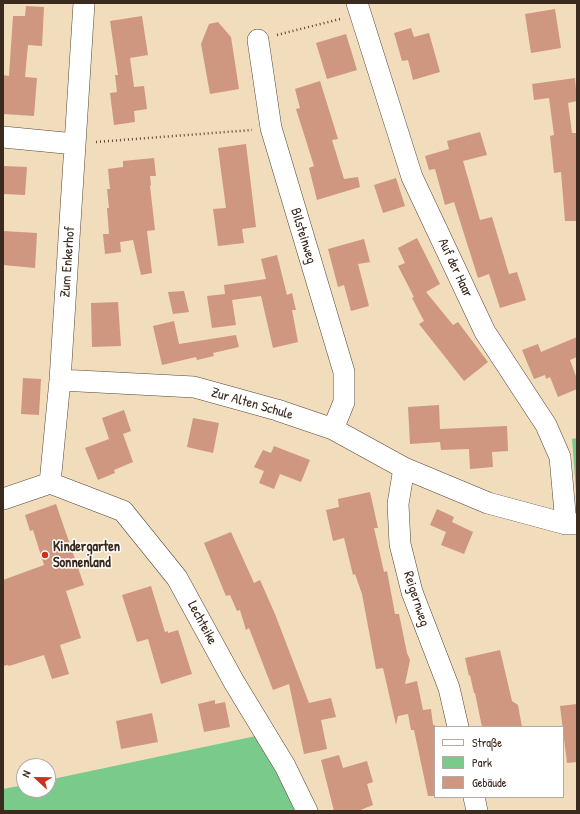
<!DOCTYPE html>
<html>
<head>
<meta charset="utf-8">
<style>
	body { margin:0 }
	#map { position:relative; width:580px; height:814px; overflow:hidden; background:#f1dcbb; font-family:"Patrick Hand",sans-serif }
	canvas { display:block }
	.frame { position:absolute; inset:0; border:4px solid #3b2a1e; pointer-events:none }
	.legend { position:absolute; left:434px; top:726px; width:130px; height:72px; box-sizing:border-box; background:#fff; border:1px solid #b1aaa5; margin:0; padding:5px 7px; list-style:none; font-size:12px; color:#3b2a1e }
	.legend li { display:flex; align-items:center; gap:8px; height:20px }
	.legend b { width:20px; border:1px solid #b1aaa5 }
	.north { position:absolute; left:16px; top:758px; width:40px; height:40px; box-sizing:border-box; background:#fff; border:1px solid #b1aaa5; border-radius:50%; rotate:292deg; font-size:11px; font-weight:700; line-height:16px; text-align:center; color:#3b2a1e }
	.north::after { content:''; display:block; margin:auto; width:14px; height:18px; background:#c8321e; clip-path:polygon(50% 0,100% 100%,50% 72%,0 100%) }
</style>
</head>
<body>
<div id="map">
<canvas width="580" height="814"></canvas>
<div class="frame"></div>
<ul class="legend">
<li><b style="height:5px;background:#fff"></b>Straße</li>
<li><b style="height:11px;background:#79ca8b"></b>Park</li>
<li><b style="height:11px;background:#cf977f"></b>Gebäude</li>
</ul>
<div class="north">N</div>
</div>
<script>
const context = document.querySelector('canvas').getContext('2d');
context.lineJoin = 'round';
function paint(path, color) {
  context.fillStyle = color;
  context.fill(path, 'evenodd');
}
function stroke(path, color, width, dash) {
  context.strokeStyle = color;
  context.lineWidth = width;
  context.lineCap = dash ? 'butt' : 'round';
  context.setLineDash(dash || []);
  context.stroke(path);
}
function label(font, color, halo, rows, align = 'center') {
  context.font = font + ' "Patrick Hand",sans-serif';
  context.lineWidth = 3;
  context.setLineDash([]);
  context.textBaseline = 'middle';
  context.strokeStyle = halo;
  context.fillStyle = color;
  for (const [text, x, y, turn = 0] of rows) {
    context.save();
    context.translate(x, y);
    context.rotate((+turn || 0) * Math.PI / 180);
    context.textAlign = isNaN(turn) ? turn : align;
    if (halo) context.strokeText(text, 0, 0);
    context.fillText(text, 0, 0);
    context.restore();
  }
}
const green = new Path2D(`
	M577,438V503L572,439Z
	M256,736L298,811H3V789L24,785V790H48V780Z`);
const building = new Path2D(`
	M26,6L44,7L42,46L28,45L25,77L37,78L34,116L3,114V75L9,76L13,16H25Z
	M555,9L561,48L531,53L525,14Z
	M142,16L148,55L130,58L134,87L144,86L147,109L134,111L135,122L114,125L110,93L117,92L115,75H118L110,21Z
	M218,22L231,37L239,89L210,94L201,44L209,24Z
	M411,28L414,37L429,33L440,72L413,80L408,60L402,61L394,33Z
	M346,34L357,70L327,79L316,43Z
	M575,78L577,101L568,103L572,133H577V221H565L561,172L554,173L550,136L554,135L549,98L534,100L532,84Z
	M320,81L338,139L332,140L344,179L358,177L360,187L317,200L309,168L314,166L296,109L300,108L295,89Z
	M480,132L487,155L463,161L480,220L492,217L509,274L517,272L526,300L500,308L489,274L478,278L454,202L445,205L435,169L429,170L425,156L449,149L447,141Z
	M246,144L256,227L242,229L244,243L218,246L213,209L226,208L218,148Z
	M154,158L156,176H150L151,185L150,186L155,230L147,231L152,273L141,275L133,240L120,242L121,252L105,254L103,234H109L107,208H109L107,189H110L108,169L123,167V161Z
	M3,166L27,167L25,195L3,194Z
	M396,178L405,206L383,213L374,185Z
	M3,231L37,233L35,268L3,265Z
	M417,238L440,284L426,292L453,325L458,322L488,362L464,381L419,324L424,321L412,298L414,297L398,266L405,263L398,248Z
	M364,239L370,262L358,264L369,306L351,311L344,285L338,287L328,249Z
	M277,255L287,295L292,293L296,310H292L298,342L273,348L261,296L232,300L236,325L212,328L207,296L225,294L224,285L266,279L261,259Z
	M184,291L189,312L173,314L168,292Z
	M118,302L121,346L92,347L91,303Z
	M174,321L179,344L236,335L239,347L213,353L214,356L197,360L196,357L162,365L153,326Z
	M577,337V357L570,360L577,379V389L558,397L550,377L546,379L545,375L534,379L522,350L538,344L541,352Z
	M23,378L41,379L39,415L21,414Z
	M439,405L440,429L507,426L508,451L492,452L493,467L470,469L469,449L441,450L440,442L410,444L408,407Z
	M124,410L131,431L123,434L133,462L114,470L115,473L98,480L85,448L109,439L102,418Z
	M193,418L219,423L213,453L187,447Z
	M274,446L310,460L301,482L280,474L274,489L259,483L264,471L254,467L263,450L271,453Z
	M370,492L378,528H374L384,572L387,571L395,614H399L407,653L410,660L405,684L417,681L423,710L431,709L433,725H435V796H428L414,730H411L408,714L398,716L396,725L383,668L376,669L362,594L355,574L353,575L344,538L333,541L326,510L339,507L338,499Z
	M56,504L84,585L66,591L81,638L60,645L69,674L52,679L44,655L9,666L8,665L3,666V580L44,565L33,530L30,531L25,515Z
	M437,509L454,517L452,522L473,532L464,554L441,545L446,532L430,525Z
	M231,532L254,583L260,580L275,614L309,703L331,698L336,717L321,720L327,749L304,754L289,684L273,690L249,628L246,630L240,610L237,611L230,595L226,596L204,543Z
	M151,586L165,632L168,631V633L178,630L192,674L161,684L148,639L137,642L122,595Z
	M500,650L512,701L518,705L522,727H482L475,693H474L470,675L469,676L465,658Z
	M215,700V704L225,702L230,727L204,732L198,704Z
	M577,704V762L567,763L560,706Z
	M152,713L158,742L121,749L116,721Z
	M339,755L343,768L367,761L373,782L367,784L373,805L358,811H334L321,760Z`);
const path = new Path2D(`
	M277,35L340,19
	M96,142L252,130`);
const street = new Path2D(`
	M357,3L412,177L485,332L546,425L560,457L566,524
	M258,40L271,128L344,372V402L333,429
	M3,137L75,144
	M60,380L194,387L277,410L333,429L404,468L488,503L566,524H577
	M404,468L398,504L400,544L412,592L449,688L458,727
	M50,483L60,380L84,3
	M50,483L123,511L177,578L234,682L285,766L307,811
	M3,499L50,483
	M474,797L477,811`);
const markers = [
	[45,555,4,"#c8321e"]
];
const streetNames = [
	["Bilsteinweg",303,236,73],
	["Zum Enkerhof",68,262,-86],
	["Auf der Haar",455,268,65],
	["Zur Alten Schule",252,404,16],
	["Reigernweg",416,599,72],
	["Lechteike",202,623,62]
];
const poiNames = [
	["Kindergarten",53,547],
	["Sonnenland",53,563]
];
paint(green, '#79ca8b');
paint(building, '#cf977f');
stroke(street, '#564536', 22);
stroke(path, '#564536', 2.5, [1, 3]);
stroke(street, '#fff', 21);
for (const [x, y, r, color] of markers) {
  const dot = new Path2D();
  dot.arc(x, y, r, 0, 2 * Math.PI);
  context.fillStyle = color;
  context.fill(dot);
  stroke(dot, '#fff', 1.5);
}
label('14px', '#3b2a1e', '#fff', streetNames);
label('bold 14px', '#3b2a1e', '#fff', poiNames, 'left');
</script>
</body>
</html>
